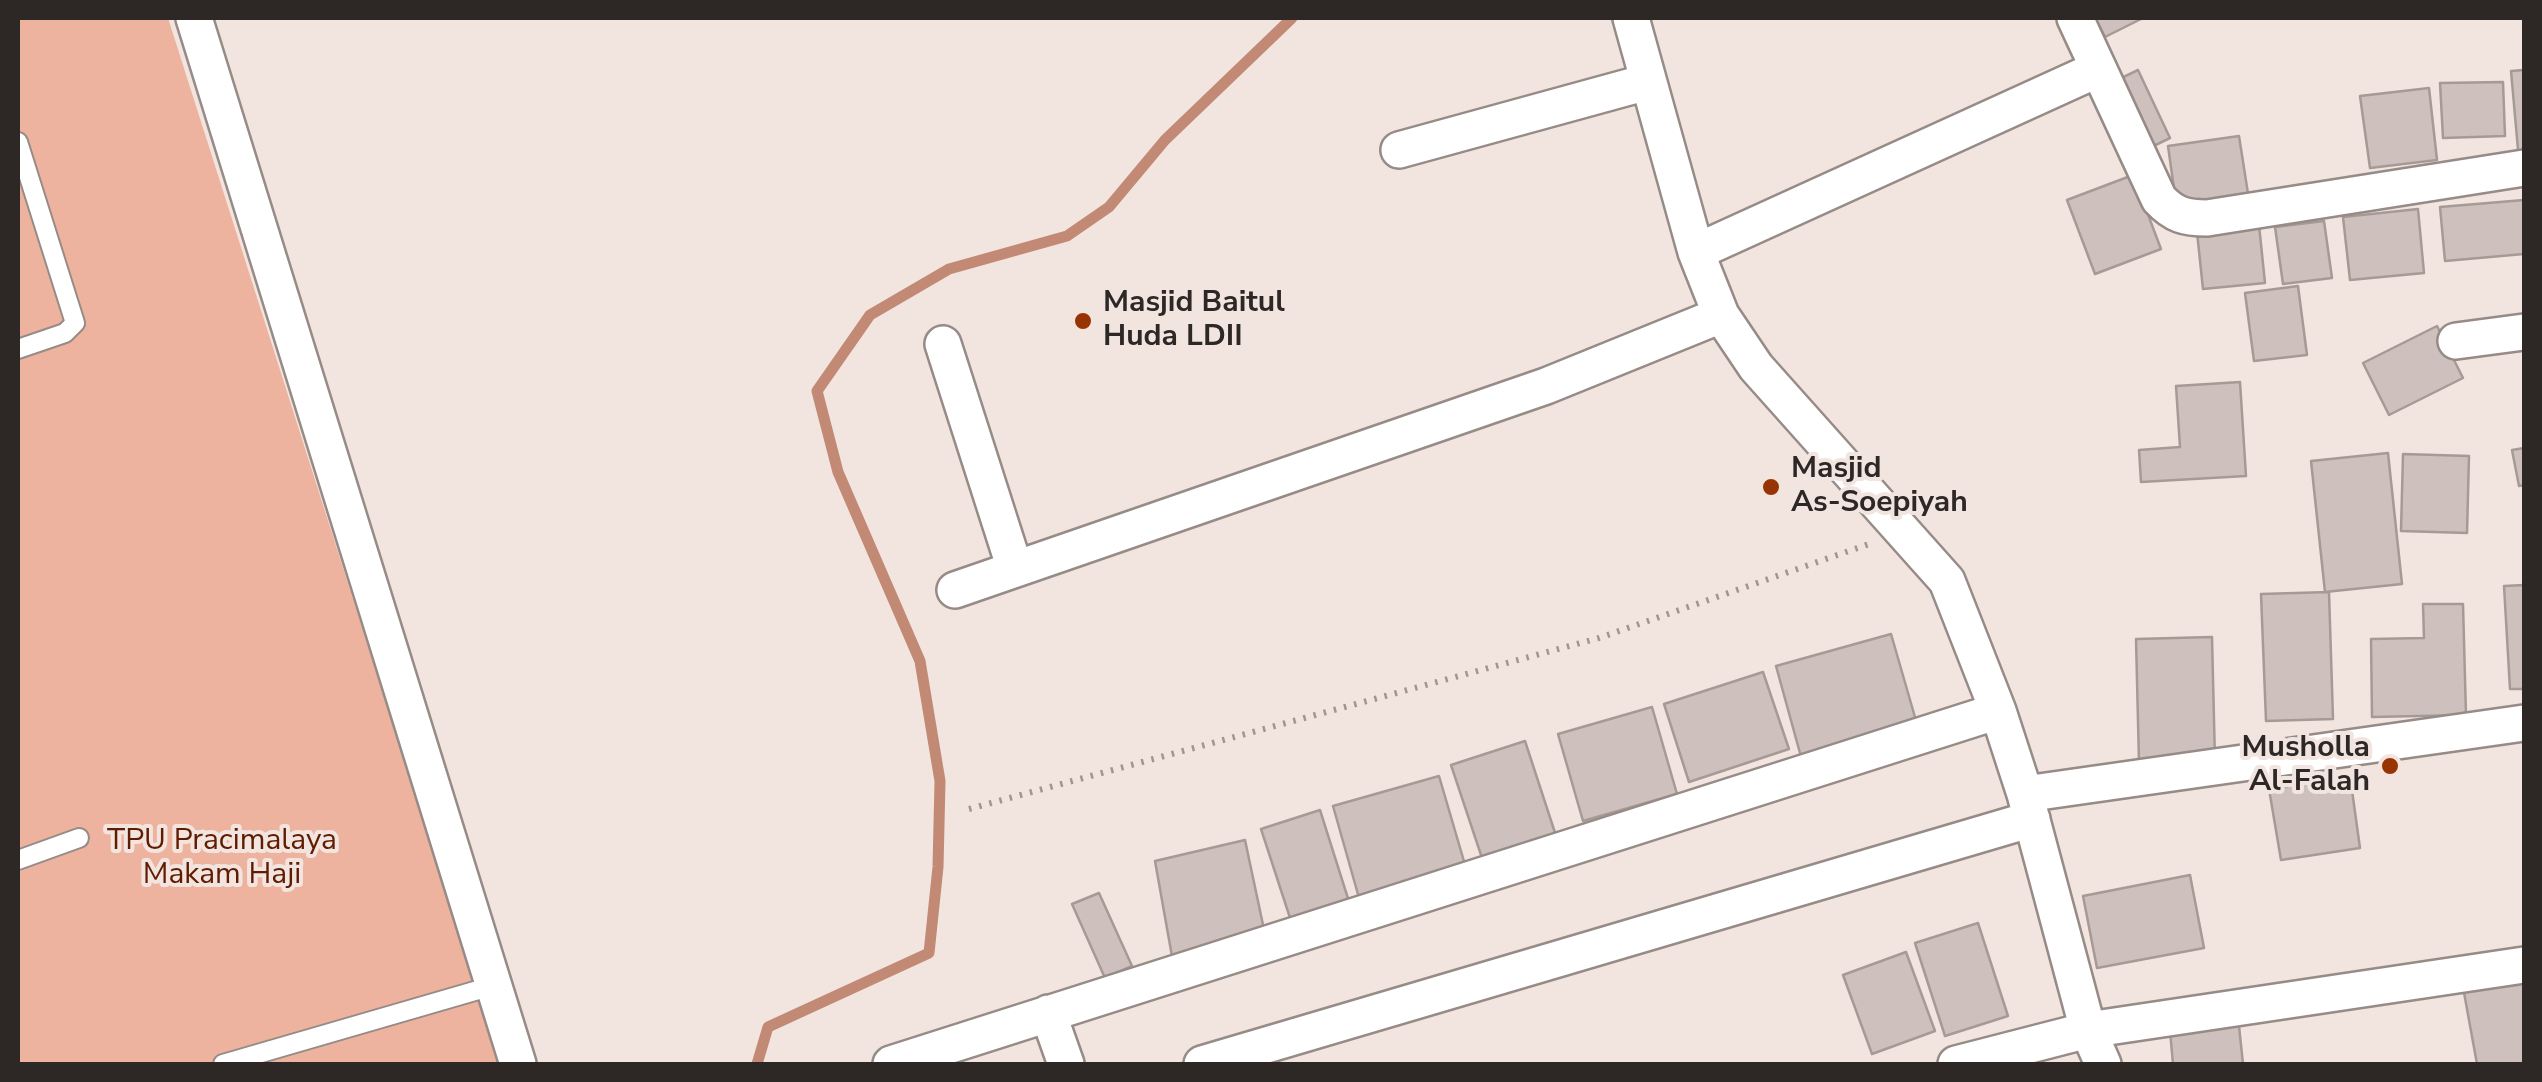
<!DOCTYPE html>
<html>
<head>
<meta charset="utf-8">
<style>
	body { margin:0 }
	#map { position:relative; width:2542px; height:1082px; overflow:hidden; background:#f2e5e0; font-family:"Nunito Sans",sans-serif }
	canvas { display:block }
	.frame { position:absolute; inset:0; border:20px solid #2d2826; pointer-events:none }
</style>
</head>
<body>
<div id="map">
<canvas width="2542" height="1082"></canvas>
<div class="frame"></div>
</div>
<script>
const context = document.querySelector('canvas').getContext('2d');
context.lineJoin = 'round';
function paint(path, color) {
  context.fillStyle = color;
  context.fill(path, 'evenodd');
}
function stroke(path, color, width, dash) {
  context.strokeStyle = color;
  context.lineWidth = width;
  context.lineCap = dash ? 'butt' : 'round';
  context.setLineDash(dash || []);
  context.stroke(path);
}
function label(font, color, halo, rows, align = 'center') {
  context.font = font + ' "Nunito Sans",sans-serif';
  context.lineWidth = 8;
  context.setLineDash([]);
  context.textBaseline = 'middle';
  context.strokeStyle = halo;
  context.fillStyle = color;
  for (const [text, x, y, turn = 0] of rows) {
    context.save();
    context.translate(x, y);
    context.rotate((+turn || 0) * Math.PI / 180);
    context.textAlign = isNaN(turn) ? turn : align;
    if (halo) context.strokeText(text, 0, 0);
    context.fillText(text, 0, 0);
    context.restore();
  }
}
const green = new Path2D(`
	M18,18H168L501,1064H18Z`);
const stream = new Path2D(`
	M757,1064L768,1027L929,953L938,867L940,781L920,661L838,472L817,391L870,315L949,269L1067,236L1109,207L1165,140L1292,18`);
const building = new Path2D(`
	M2095,18H2143L2105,37Z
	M2138,70L2170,138L2139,153L2107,85Z
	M2524,70V160L2519,161L2511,71Z
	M2503,82L2505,136L2443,138L2440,83Z
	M2429,88L2437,160L2370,168L2360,96Z
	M2239,136L2249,200L2177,210L2168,146Z
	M2133,175L2161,249L2095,274L2067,200Z
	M2524,200V254L2445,261L2440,207Z
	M2418,209L2424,273L2350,280L2343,217Z
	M2324,221L2332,278L2283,284L2275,227Z
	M2259,225L2265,283L2203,289L2197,232Z
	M2298,286L2307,355L2254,361L2245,293Z
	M2437,326L2463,378L2389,415L2363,363Z
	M2240,382L2246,476L2141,482L2139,450L2180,447L2176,386Z
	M2524,448V485L2519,486L2512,450Z
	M2388,453L2402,584L2325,592L2311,461Z
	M2403,454L2469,456L2467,533L2401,531Z
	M2524,585V689H2510L2504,586Z
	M2329,592L2333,719L2266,721L2261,594Z
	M2423,604H2463L2466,715L2372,717L2371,639L2424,638Z
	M1891,634L1919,731L1803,764L1776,666Z
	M2212,637L2215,761L2139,763L2136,639Z
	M1763,672L1789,749L1689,782L1664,704Z
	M1652,707L1677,794L1583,821L1558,734Z
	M1525,741L1559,845L1486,870L1451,765Z
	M1439,776L1468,875L1361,905L1333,806Z
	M2350,776L2360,848L2281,860L2269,789Z
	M1320,810L1351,908L1293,927L1261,829Z
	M1245,840L1266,939L1173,962L1155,861Z
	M2190,875L2204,948L2097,968L2083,896Z
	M1099,893L1132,966L1105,978L1072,904Z
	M1978,923L2008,1016L1945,1036L1915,943Z
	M1906,952L1935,1031L1872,1054L1843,975Z
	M2524,976V1064H2477L2463,987Z
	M2239,1026L2243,1064H2173L2170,1031Z`);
const path = new Path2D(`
	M969,809L1599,638L1869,544`);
const service = new Path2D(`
	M18,142L75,323L65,333L18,349
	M18,860L79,838
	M223,1064L492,986`);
const minor = new Path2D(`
	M194,18L518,1064
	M1631,18L1696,252L1721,315L1756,367L1947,581L1998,711L2025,794L2088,1030L2103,1064
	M2075,18L2159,199C2174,215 2185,218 2207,218L2524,168
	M1399,150L1647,82
	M1696,252L2096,70
	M2456,341L2524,332
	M943,344L1015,569
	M955,590L1546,386L1721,315
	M2025,794L2524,723
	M1048,1013L1066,1064
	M891,1064L1998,711
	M1202,1064L2032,819
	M1956,1064L2088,1030L2524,965`);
const markers = [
	[1083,321,10,"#983303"],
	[1771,487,10,"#983303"],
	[2390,766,10,"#983303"]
];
const poiNames = [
	["Masjid Baitul",1103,304],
	["Huda LDII",1103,338],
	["Masjid",1791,470],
	["As-Soepiyah",1791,504],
	["Musholla",2370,749,"right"],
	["Al-Falah",2370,783,"right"]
];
const parkNames = [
	["TPU Pracimalaya",222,842],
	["Makam Haji",222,876]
];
paint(green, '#eeb39e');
stroke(stream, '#c28975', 11);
paint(building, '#cec1bd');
stroke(building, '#a69a96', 2.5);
stroke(service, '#968b86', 22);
stroke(minor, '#968b86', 40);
stroke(path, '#9f9591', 6, [2.5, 8]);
stroke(service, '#fff', 18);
stroke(minor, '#fff', 35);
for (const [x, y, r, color] of markers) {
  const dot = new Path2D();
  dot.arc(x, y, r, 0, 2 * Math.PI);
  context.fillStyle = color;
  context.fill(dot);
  stroke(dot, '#f2e5e0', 4);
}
label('bold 30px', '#2d2826', '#f2e5e0', poiNames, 'left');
label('30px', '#601b00', '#f2e5e0', parkNames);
</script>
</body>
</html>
